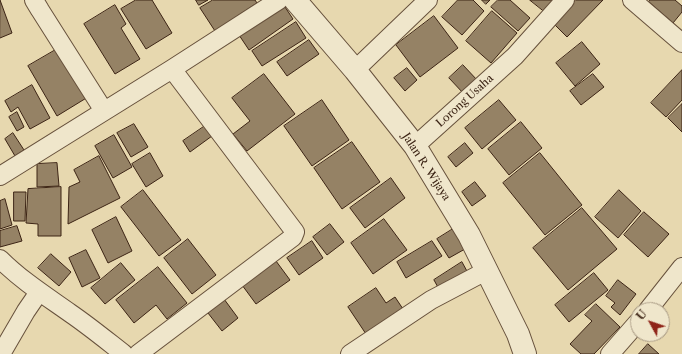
<!DOCTYPE html>
<html>
<head>
<meta charset="utf-8">
<style>
	body { margin:0 }
	#map { position:relative; width:682px; height:354px; overflow:hidden; background:#e7d8af; font-family:"Libre Caslon Text",serif }
	canvas { display:block }
	.north { position:absolute; left:630px; top:302px; width:40px; height:40px; box-sizing:border-box; background:#efe6cb; border:1px solid #a79882; border-radius:50%; rotate:310deg; font-size:11px; font-weight:700; line-height:16px; text-align:center; color:#3c2415 }
	.north::after { content:''; display:block; margin:auto; width:14px; height:18px; background:#8f2418; clip-path:polygon(50% 0,100% 100%,50% 72%,0 100%) }
</style>
</head>
<body>
<div id="map">
<canvas width="682" height="354"></canvas>
<div class="north">U</div>
</div>
<script>
const context = document.querySelector('canvas').getContext('2d');
context.lineJoin = 'round';
function paint(path, color) {
  context.fillStyle = color;
  context.fill(path, 'evenodd');
}
function stroke(path, color, width, dash) {
  context.strokeStyle = color;
  context.lineWidth = width;
  context.lineCap = dash ? 'butt' : 'round';
  context.setLineDash(dash || []);
  context.stroke(path);
}
function label(font, color, halo, rows, align = 'center') {
  context.font = font + ' "Libre Caslon Text",serif';
  context.lineWidth = 3;
  context.setLineDash([]);
  context.textBaseline = 'middle';
  context.strokeStyle = halo;
  context.fillStyle = color;
  for (const [text, x, y, turn = 0] of rows) {
    context.save();
    context.translate(x, y);
    context.rotate((+turn || 0) * Math.PI / 180);
    context.textAlign = isNaN(turn) ? turn : align;
    if (halo) context.strokeText(text, 0, 0);
    context.fillText(text, 0, 0);
    context.restore();
  }
}
const building = new Path2D(`
	M0,0L12,33L0,38Z
	M136,0H152L172,33L146,49L121,9Z
	M196,0H208L199,5Z
	M213,0H255L257,3L215,31L200,8Z
	M458,0H473L484,11L462,35L442,17Z
	M482,0H490L486,4Z
	M498,0H510L530,18L518,31L491,7Z
	M530,0H553L544,11Z
	M576,0H603L567,37L553,23Z
	M650,0H675L682,6V12L673,23L649,2Z
	M283,4L293,19L249,50L239,35Z
	M115,5L126,24L121,28L140,59L115,74L84,24Z
	M492,11L517,33L491,63L466,41Z
	M434,16L458,48L420,77L396,45Z
	M296,22L306,38L262,66L252,51Z
	M309,40L319,54L287,76L277,62Z
	M582,42L600,64L575,86L556,63Z
	M59,48L88,97L57,116L28,66Z
	M463,65L478,81L464,94L449,78Z
	M407,68L417,80L405,91L394,78Z
	M682,70V100L666,117L651,103Z
	M264,74L295,114L247,151L233,134L250,121L232,98Z
	M593,74L604,87L581,105L570,91Z
	M32,85L50,118L30,129L18,107L11,112L5,101Z
	M322,100L349,140L312,166L284,126Z
	M499,100L516,120L482,149L465,128Z
	M682,104V132L668,118Z
	M17,112L24,127L17,131L9,117Z
	M521,122L542,148L509,175L488,149Z
	M134,124L148,147L131,157L117,133Z
	M205,126L212,136L190,152L183,141Z
	M13,133L24,150L15,156L5,139Z
	M114,135L132,167L113,178L95,146Z
	M352,142L380,182L342,209L314,168Z
	M465,143L473,153L456,167L448,157Z
	M150,153L163,176L146,187L132,164Z
	M540,153L582,205L545,235L503,183Z
	M99,156L120,198L68,224L69,187L80,182L74,170Z
	M57,163L59,186L37,187V164Z
	M391,178L405,198L365,228L350,208Z
	M475,182L486,196L472,206L462,192Z
	M61,187V236H38V224L26,223L28,189Z
	M143,190L181,240L159,256L121,207Z
	M619,190L641,211L618,238L595,217Z
	M14,192H26L25,221H14Z
	M5,199L12,225L0,229V201Z
	M582,208L617,249L568,290L533,248Z
	M644,212L669,234L648,257L624,235Z
	M116,217L132,251L108,263L92,230Z
	M384,219L407,250L373,274L351,243Z
	M330,224L344,242L327,255L313,237Z
	M17,226L22,241L0,247V231Z
	M453,229L465,249L449,258L437,239Z
	M188,239L216,275L192,294L164,258Z
	M312,241L323,258L299,275L287,258Z
	M432,241L442,256L406,278L397,262Z
	M86,250L100,278L82,287L69,258Z
	M51,254L71,272L59,286L38,268Z
	M276,261L290,280L256,304L242,285Z
	M462,262L468,273L440,291L434,280Z
	M121,263L135,280L105,304L91,288Z
	M158,267L187,303L167,319L156,305L134,323L116,300Z
	M594,273L608,290L569,322L555,305Z
	M618,280L636,294L620,315L611,307L615,303L606,296Z
	M376,288L386,303L395,297L405,312L368,337L348,307Z
	M224,299L238,318L222,331L208,313Z
	M596,304L620,327L594,354H581L570,344L592,321L585,315Z
	M648,344L659,354H639Z`);
const minor = new Path2D(`
	M34,0L40,10L104,111
	M632,0L682,43
	M355,70L428,0
	M415,146L515,56L565,0
	M0,176L172,69L279,0
	M0,259C21,280 46,296 70,313C89,326 106,340 124,354
	M648,310L682,267
	M1,354L26,311L39,292
	M138,354L293,237L295,232L172,69
	M350,354L431,300L486,271
	M610,354L638,322`);
const tertiary = new Path2D(`
	M295,0L355,70L415,146L469,235L518,334L525,354`);
const streetNames = [
	["Lorong Usaha",465,101,-42],
	["Jalan R. Wijaya",426,167,57]
];
paint(building, '#958265');
stroke(building, '#3c2415', 1);
stroke(minor, '#67513c', 20);
stroke(tertiary, '#67513c', 24);
stroke(minor, '#efe6cb', 18);
stroke(tertiary, '#efe6cb', 22);
label('11px', '#3c2415', '#efe6cb', streetNames);
</script>
</body>
</html>
